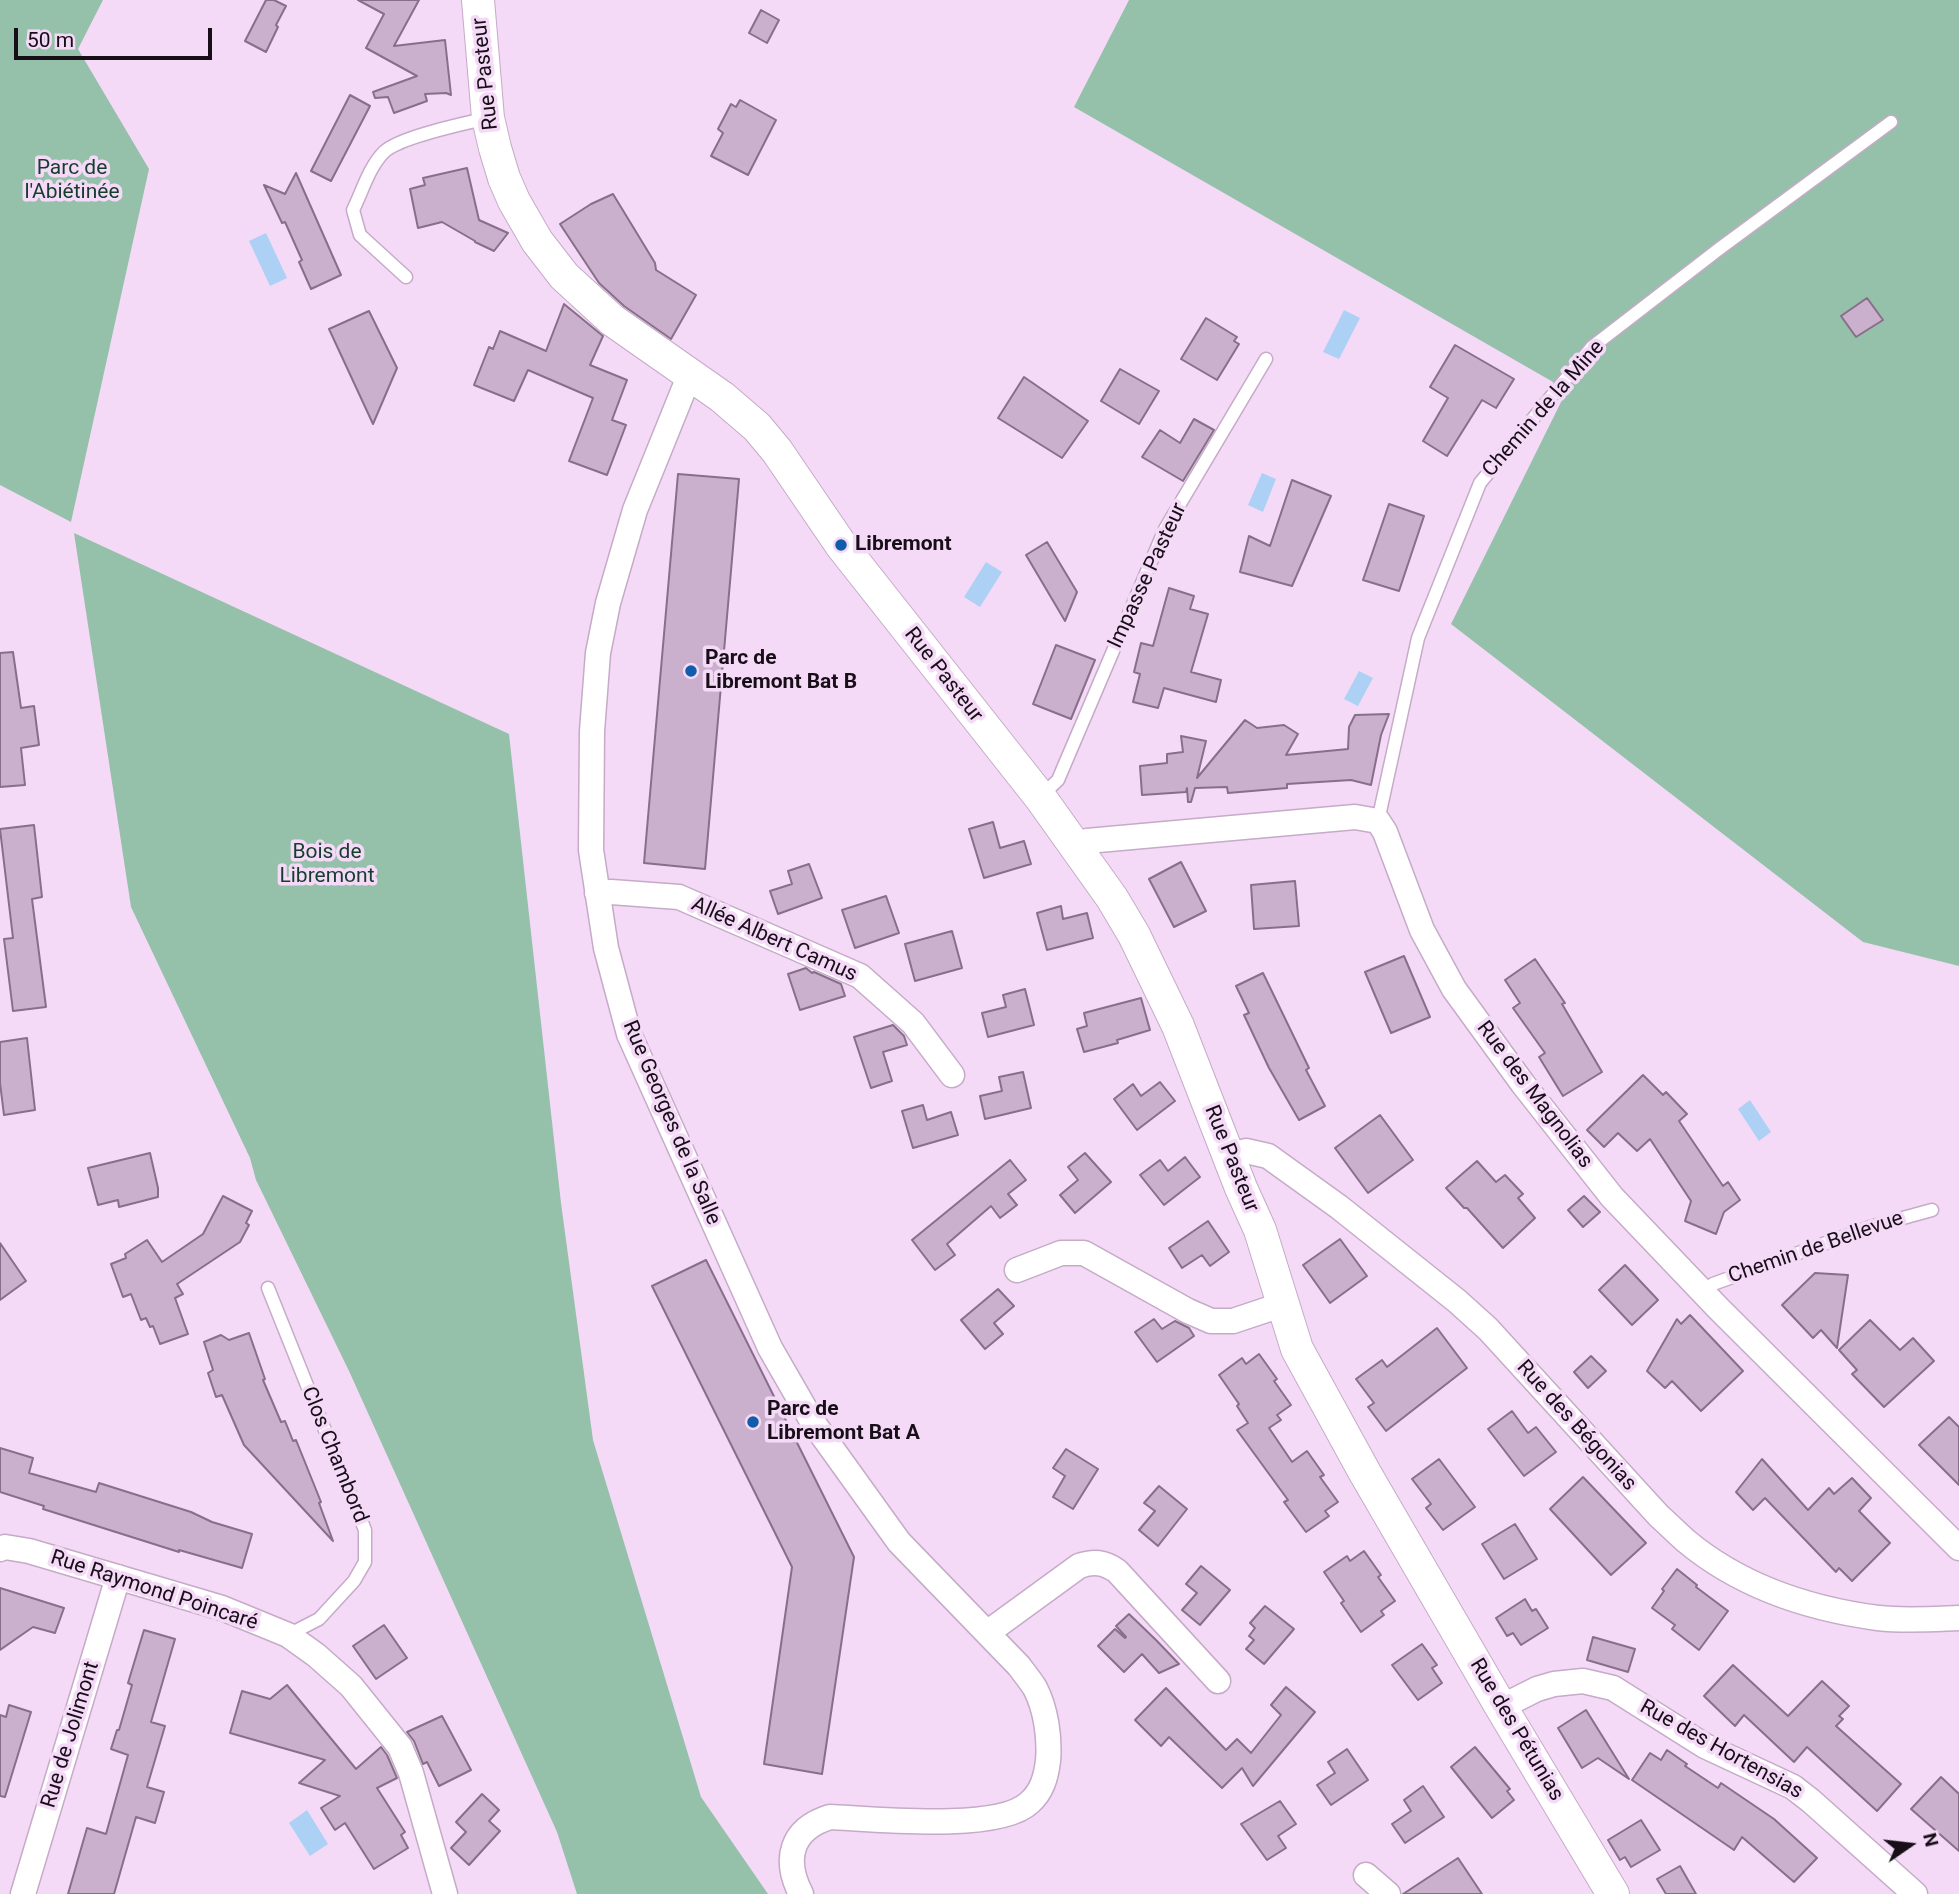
<!DOCTYPE html>
<html>
<head>
<meta charset="utf-8">
<style>
	body { margin:0 }
	#map { position:relative; width:1959px; height:1894px; overflow:hidden; background:#f5daf8; font-family:Roboto,sans-serif }
	canvas { display:block }
	.north { position:absolute; left:1875px; top:1810px; width:70px; height:70px; -webkit-text-stroke:5px #f5daf8; paint-order:stroke; rotate:76deg; font-size:19px; font-weight:700; line-height:28px; text-align:center; color:#170e18 }
	.north::after { content:''; display:block; margin:auto; width:24px; height:32px; background:#170e18; clip-path:polygon(50% 0,100% 100%,50% 72%,0 100%) }
	.scale { position:absolute; left:14px; top:28px; width:198px; height:32px; box-sizing:border-box; border:4px solid #170e18; border-top:0; padding-left:9px; font-size:21px; line-height:24px; white-space:nowrap; color:#170e18; -webkit-text-stroke:5px #f5daf8; paint-order:stroke }
</style>
</head>
<body>
<div id="map">
<canvas width="1959" height="1894"></canvas>
<div class="north">N</div>
<div class="scale">50 m</div>
</div>
<script>
const context = document.querySelector('canvas').getContext('2d');
context.lineJoin = 'round';
function paint(path, color) {
  context.fillStyle = color;
  context.fill(path, 'evenodd');
}
function stroke(path, color, width, dash) {
  context.strokeStyle = color;
  context.lineWidth = width;
  context.lineCap = dash ? 'butt' : 'round';
  context.setLineDash(dash || []);
  context.stroke(path);
}
function label(font, color, halo, rows, align = 'center') {
  context.font = font + ' Roboto,sans-serif';
  context.lineWidth = 7;
  context.setLineDash([]);
  context.textBaseline = 'middle';
  context.strokeStyle = halo;
  context.fillStyle = color;
  for (const [text, x, y, turn = 0] of rows) {
    context.save();
    context.translate(x, y);
    context.rotate((+turn || 0) * Math.PI / 180);
    context.textAlign = isNaN(turn) ? turn : align;
    if (halo) context.strokeText(text, 0, 0);
    context.fillText(text, 0, 0);
    context.restore();
  }
}
const green = new Path2D(`
	M0,0H103L78,49L149,169L71,522L0,485Z
	M1129,0H1959V966L1863,942L1451,624L1567,390L1074,107Z
	M74,533L509,734L561,1203L593,1440L701,1797L768,1894H577L557,1832L349,1371L256,1180L250,1158L131,907Z`);
const water = new Path2D(`
	M266,233L287,278L270,286L249,241Z
	M1344,310L1360,318L1339,359L1323,352Z
	M1262,473L1276,479L1263,512L1248,505Z
	M986,562L1002,572L980,607L964,597Z
	M1359,671L1373,678L1358,706L1344,699Z
	M1750,1100L1771,1132L1759,1141L1738,1109Z
	M307,1810L328,1844L310,1856L289,1823Z`);
const building = new Path2D(`
	M266,0H274L286,6L276,25L278,27L266,52L245,41Z
	M358,0H419L394,46L445,40L451,95L446,93L425,94L427,101L394,113L388,97L375,98L373,92L417,76L366,48L384,14Z
	M761,10L779,20L767,43L749,33Z
	M350,95L370,106L331,181L311,171Z
	M740,100L776,120L748,175L711,156L723,133L718,129L731,104L736,107Z
	M467,168L479,220L508,233L494,251L475,242V241L442,222L418,228L410,189L425,185L423,178Z
	M296,173L341,275L311,289L299,262L302,260L285,222L282,223L264,185L285,194Z
	M613,194L655,263L656,270L696,295L671,339L624,306L599,283L560,224L591,204Z
	M1867,298L1883,320L1856,337L1841,316Z
	M564,304L603,336L590,365L627,380L612,420L626,425L607,475L569,461L593,398L528,370L514,401L474,385L489,347L493,349L500,331L546,351Z
	M369,311L397,368L373,424L329,329Z
	M1206,318L1237,337L1234,341L1239,344L1217,380L1181,359Z
	M1455,345L1514,379L1496,408L1482,400L1447,456L1423,441L1448,398L1430,387Z
	M1120,369L1159,391L1139,424L1101,401Z
	M1024,377L1088,421L1062,458L998,418Z
	M1194,419L1214,430L1183,481L1142,457L1160,430L1180,443Z
	M678,474L739,479L705,869L644,863Z
	M1292,480L1331,496L1292,586L1240,572L1249,536L1270,546Z
	M1389,504L1424,516L1399,591L1363,580Z
	M1047,542L1077,592L1065,621L1026,555Z
	M1169,588L1194,596L1190,609L1208,614L1191,672L1221,680L1216,702L1164,688L1158,708L1133,702L1140,674L1134,672L1141,643L1153,646Z
	M1056,645L1095,660L1071,719L1033,704Z
	M13,652L21,708L34,706L39,745L21,748L25,785L0,787V653Z
	M1389,714L1381,735L1371,785L1351,780L1287,784V788L1228,793L1227,787L1195,788L1191,802H1188L1187,788L1186,792L1142,795L1140,766L1167,763V754L1183,752L1181,736L1206,741L1197,778L1245,720L1257,728L1284,725L1298,734L1286,755L1348,749L1349,727L1355,715Z
	M993,822L1000,848L1024,841L1031,864L984,878L969,829Z
	M34,825L42,897L32,899L46,1007L13,1011L4,939L13,938L0,829Z
	M1181,862L1206,911L1174,927L1149,879Z
	M809,864L822,898L778,914L770,891L792,884L788,871Z
	M1295,881L1299,926L1254,929L1251,885Z
	M886,896L899,933L855,948L842,910Z
	M1061,906L1063,919L1087,913L1093,938L1047,950L1037,913Z
	M952,931L962,968L915,981L905,944Z
	M1404,956L1430,1017L1391,1033L1365,972Z
	M1535,959L1565,1003L1562,1004L1602,1072L1563,1096L1539,1057L1545,1053L1513,1008L1520,1003L1505,980Z
	M806,968L812,973L814,972L841,984L845,996L800,1010L788,974Z
	M1263,973L1309,1068L1306,1070L1325,1106L1299,1120L1269,1068L1244,1015L1249,1013L1236,986Z
	M1025,989L1034,1025L988,1037L982,1013L1006,1007L1003,995Z
	M1141,998L1150,1030L1117,1040L1118,1043L1084,1052L1077,1029L1087,1026L1084,1013Z
	M893,1025L904,1036L907,1045L883,1052L892,1081L871,1088L854,1037Z
	M27,1038L35,1110L4,1115L0,1083V1042Z
	M1023,1072L1031,1108L985,1119L980,1096L1002,1091L999,1077Z
	M1643,1075L1663,1095L1666,1092L1687,1114L1679,1121L1723,1186L1728,1182L1740,1200L1724,1212L1716,1234L1685,1221L1691,1201L1650,1139L1637,1151L1618,1133L1604,1147L1587,1130Z
	M1160,1082L1175,1101L1137,1130L1114,1099L1133,1084L1141,1096Z
	M923,1105L927,1120L951,1112L958,1135L913,1148L902,1111Z
	M1380,1115L1413,1160L1368,1193L1335,1148Z
	M150,1153L158,1188V1197L119,1207L118,1200L98,1205L88,1168Z
	M1085,1153L1111,1182L1075,1213L1060,1195L1078,1180L1068,1167Z
	M1185,1157L1200,1177L1164,1205L1140,1175L1160,1160L1168,1171Z
	M1010,1160L1026,1180L1008,1194L1017,1205L1000,1218L991,1206L947,1244L955,1255L935,1270L912,1240Z
	M1477,1161L1496,1182L1505,1175L1523,1194L1518,1198L1535,1218L1503,1248L1467,1208H1464L1446,1188Z
	M223,1196L252,1211L246,1223L249,1225L240,1242L177,1284L183,1294L175,1298L188,1334L160,1344L153,1326L150,1327L146,1318L141,1320L131,1294L123,1297L111,1264L126,1258L125,1254L147,1240L162,1262L203,1234Z
	M1584,1196L1600,1212L1583,1227L1568,1210Z
	M1208,1221L1229,1252L1210,1266L1202,1255L1182,1268L1169,1248Z
	M1340,1239L1367,1276L1330,1303L1303,1265Z
	M0,1243L26,1281L0,1300Z
	M706,1260L854,1557L822,1774L764,1764L792,1567L652,1286Z
	M1625,1265L1658,1300L1632,1325L1599,1290Z
	M1815,1273L1848,1275L1837,1348L1821,1330L1813,1338L1782,1305Z
	M998,1289L1014,1306L994,1323L1003,1334L985,1349L961,1320Z
	M1690,1315L1743,1371L1701,1411L1672,1381L1665,1388L1647,1371L1677,1319L1681,1324Z
	M1154,1319L1162,1329L1175,1321L1189,1328L1194,1336L1157,1362L1135,1332Z
	M1870,1320L1900,1350L1913,1338L1934,1361L1884,1407L1852,1374L1857,1370L1839,1350Z
	M1437,1328L1467,1368L1386,1431L1368,1407L1374,1403L1356,1379L1382,1360L1387,1367Z
	M249,1333L265,1379L263,1380L281,1422L285,1421L293,1441L296,1440L321,1502L319,1503L333,1541L244,1445L222,1395L216,1397L208,1373L213,1370L204,1342L221,1335L229,1340Z
	M1259,1354L1277,1379L1274,1381L1291,1405L1277,1415L1281,1420L1269,1428L1292,1462L1307,1451L1324,1475L1320,1477L1338,1502L1325,1511L1329,1516L1306,1532L1284,1502L1288,1500L1237,1430L1248,1423L1237,1406L1239,1404L1219,1375L1242,1358L1246,1364Z
	M1591,1356L1606,1371L1588,1388L1574,1372Z
	M1512,1411L1528,1433L1536,1427L1556,1452L1524,1476L1488,1429Z
	M1949,1417L1959,1427V1485L1919,1445Z
	M0,1448L33,1458L29,1473L96,1492L99,1483L191,1512L212,1522L252,1534L242,1568L179,1550V1552L43,1509L44,1506L0,1492Z
	M1066,1449L1098,1469L1073,1509L1053,1497L1065,1476L1053,1468Z
	M1439,1459L1475,1507L1443,1530L1426,1508L1431,1504L1412,1479Z
	M1762,1459L1808,1510L1829,1488L1834,1494L1852,1478L1871,1498L1859,1511L1890,1543L1852,1581L1839,1568L1836,1572L1765,1498L1753,1510L1736,1492Z
	M1583,1477L1646,1543L1611,1575L1550,1509Z
	M1159,1486L1187,1509L1158,1546L1139,1530L1155,1511L1144,1503Z
	M1515,1524L1537,1559L1504,1579L1482,1544Z
	M1364,1551L1381,1575L1378,1577L1395,1601L1381,1611L1384,1615L1361,1632L1341,1603L1344,1601L1324,1572L1347,1556L1350,1561Z
	M1201,1566L1230,1590L1200,1625L1182,1610L1197,1593L1186,1584Z
	M1677,1569L1697,1585L1696,1587L1728,1611L1699,1650L1672,1629L1675,1625L1652,1608L1664,1591L1662,1589Z
	M0,1588L64,1608L55,1633L33,1627L0,1650Z
	M1525,1599L1532,1611L1536,1609L1548,1628L1521,1645L1513,1633L1507,1636L1496,1618Z
	M1265,1606L1294,1629L1264,1664L1246,1649L1254,1640L1249,1636L1255,1628L1250,1623Z
	M1129,1614L1156,1640L1179,1664L1159,1673L1142,1654L1124,1672L1098,1646L1115,1629L1125,1638L1126,1637L1116,1626Z
	M384,1625L407,1658L376,1679L353,1646Z
	M144,1630L175,1639L151,1722L165,1726L147,1787L164,1792L155,1823L136,1817L114,1894H68L87,1828L106,1834L128,1755L111,1749L117,1730H119L132,1685L128,1683Z
	M1593,1637L1635,1649L1628,1672L1587,1660Z
	M1422,1644L1437,1665L1432,1668L1442,1683L1418,1700L1392,1665Z
	M1733,1665L1788,1716L1822,1681L1849,1706L1839,1716L1843,1719L1836,1726L1901,1784L1877,1811L1807,1747L1794,1762L1744,1715L1735,1726L1704,1696Z
	M287,1685L356,1769L381,1747L387,1755L397,1778L377,1788L405,1832L401,1835L408,1848L374,1869L345,1823L335,1830L321,1808L340,1796L299,1783L325,1760L230,1733L242,1691L270,1699Z
	M1286,1687L1315,1712L1253,1786L1242,1768L1222,1788L1169,1737L1161,1746L1135,1720L1166,1688L1226,1750L1237,1739L1251,1753L1281,1715L1271,1705Z
	M9,1705L31,1712L5,1797L0,1796V1715L6,1717Z
	M1586,1710L1629,1779L1598,1758L1582,1768L1558,1728Z
	M442,1716L471,1770L439,1786L427,1762L423,1764L414,1741L407,1732Z
	M1475,1747L1510,1789L1507,1791L1514,1800L1492,1818L1451,1767Z
	M1347,1749L1368,1780L1331,1805L1317,1785L1335,1773L1328,1762Z
	M1667,1750L1687,1764L1685,1766L1718,1788L1721,1783L1774,1819L1817,1858L1794,1882L1742,1837L1734,1850L1632,1780L1650,1753L1661,1760Z
	M1941,1777L1959,1794V1851L1911,1809Z
	M1423,1786L1444,1817L1405,1843L1392,1824L1411,1811L1404,1800Z
	M482,1794L499,1810L489,1821L500,1831L469,1865L451,1848L466,1832L456,1822Z
	M1280,1801L1296,1824L1278,1836L1286,1848L1267,1860L1241,1824Z
	M1641,1820L1660,1850L1631,1867L1625,1857L1620,1860L1608,1840Z
	M1458,1858L1482,1894H1403L1438,1871Z
	M1680,1866L1696,1894H1666L1657,1879Z`);
const service = new Path2D(`
	M406,277L360,235L353,210C362,192 369,167 384,152C399,137 466,123 488,118
	M1040,797L1058,780L1165,529L1266,359
	M1378,821L1418,638L1480,483L1592,347L1719,249L1891,122
	M268,1288L365,1530V1562L354,1581L319,1619L288,1635
	M1703,1293L1713,1284L1870,1227L1932,1210`);
const minor = new Path2D(`
	M690,374L635,510L608,603L598,653L592,731L591,850L606,948L629,1034L770,1348L812,1421L899,1542L1019,1666C1024,1673 1030,1680 1035,1688C1046,1709 1050,1738 1048,1761C1046,1777 1042,1792 1029,1803C998,1832 873,1819 830,1817C791,1829 783,1859 801,1894
	M1076,848L1087,841L1355,817L1378,821L1385,832L1422,930L1454,989L1523,1084L1612,1197L1718,1308L1959,1548
	M597,893L611,892L679,897L860,976L913,1023L952,1075
	M1229,1156L1246,1151L1268,1156L1339,1207L1457,1301L1488,1329L1659,1516C1668,1524 1677,1533 1686,1541C1740,1586 1810,1609 1878,1618C1905,1621 1933,1619 1959,1618
	M1017,1270L1061,1253H1084L1188,1311L1211,1321H1233L1281,1305
	M0,1549L5,1547L29,1551L222,1608L288,1635L316,1655L351,1686L400,1747L411,1773L445,1894
	M987,1633L1079,1566C1094,1561 1104,1562 1117,1571L1218,1681
	M1501,1707L1537,1689L1554,1684L1583,1681L1613,1688L1705,1746L1793,1787L1811,1801L1915,1894
	M1366,1875L1388,1894
	M23,1894L118,1577`);
const tertiary = new Path2D(`
	M478,0L488,118L495,148L504,178L514,201L537,241L564,276L612,320L722,397L757,427L777,451L841,545L1040,797L1112,898L1134,935L1178,1026L1241,1188L1260,1230L1297,1349L1365,1473L1501,1707L1613,1894`);
const markers = [
	[841,545,7,"#115dac"],
	[691,671,7,"#115dac"],
	[753,1422,7,"#115dac"]
];
const streetNames = [
	["Rue Pasteur",486,74,-96],
	["Chemin de la Mine",1544,409,-49],
	["Impasse Pasteur",1148,576,-65],
	["Rue Pasteur",943,675,52],
	["Allée Albert Camus",774,940,24],
	["Rue des Magnolias",1534,1095,53],
	["Rue Georges de la Salle",671,1123,67],
	["Rue Pasteur",1231,1159,68],
	["Chemin de Bellevue",1816,1248,-19],
	["Rue des Bégonias",1576,1426,48],
	["Clos Chambord",334,1455,68],
	["Rue Raymond Poincaré",154,1591,18],
	["Rue des Pétunias",1516,1730,59],
	["Rue de Jolimont",71,1735,-73],
	["Rue des Hortensias",1721,1750,29]
];
const parkNames = [
	["Parc de",72,169],
	["l'Abiétinée",72,193],
	["Bois de",327,853],
	["Libremont",327,877]
];
const poiNames = [
	["Libremont",855,545],
	["Parc de",705,659],
	["Libremont Bat B",705,683],
	["Parc de",767,1410],
	["Libremont Bat A",767,1434]
];
paint(green, '#95c0aa');
paint(water, '#acd1f4');
paint(building, '#cab0cd');
stroke(building, '#876f89', 2);
stroke(service, '#c5abc7', 15);
stroke(minor, '#c5abc7', 27);
stroke(tertiary, '#c5abc7', 34);
stroke(service, '#fff', 12);
stroke(minor, '#fff', 24);
stroke(tertiary, '#fff', 32);
for (const [x, y, r, color] of markers) {
  const dot = new Path2D();
  dot.arc(x, y, r, 0, 2 * Math.PI);
  context.fillStyle = color;
  context.fill(dot);
  stroke(dot, '#f5daf8', 2.5);
}
label('21px', '#170e18', '#f5daf8', streetNames);
label('21px', '#153d2c', '#f5daf8', parkNames);
label('bold 21px', '#170e18', '#f5daf8', poiNames, 'left');
</script>
</body>
</html>
